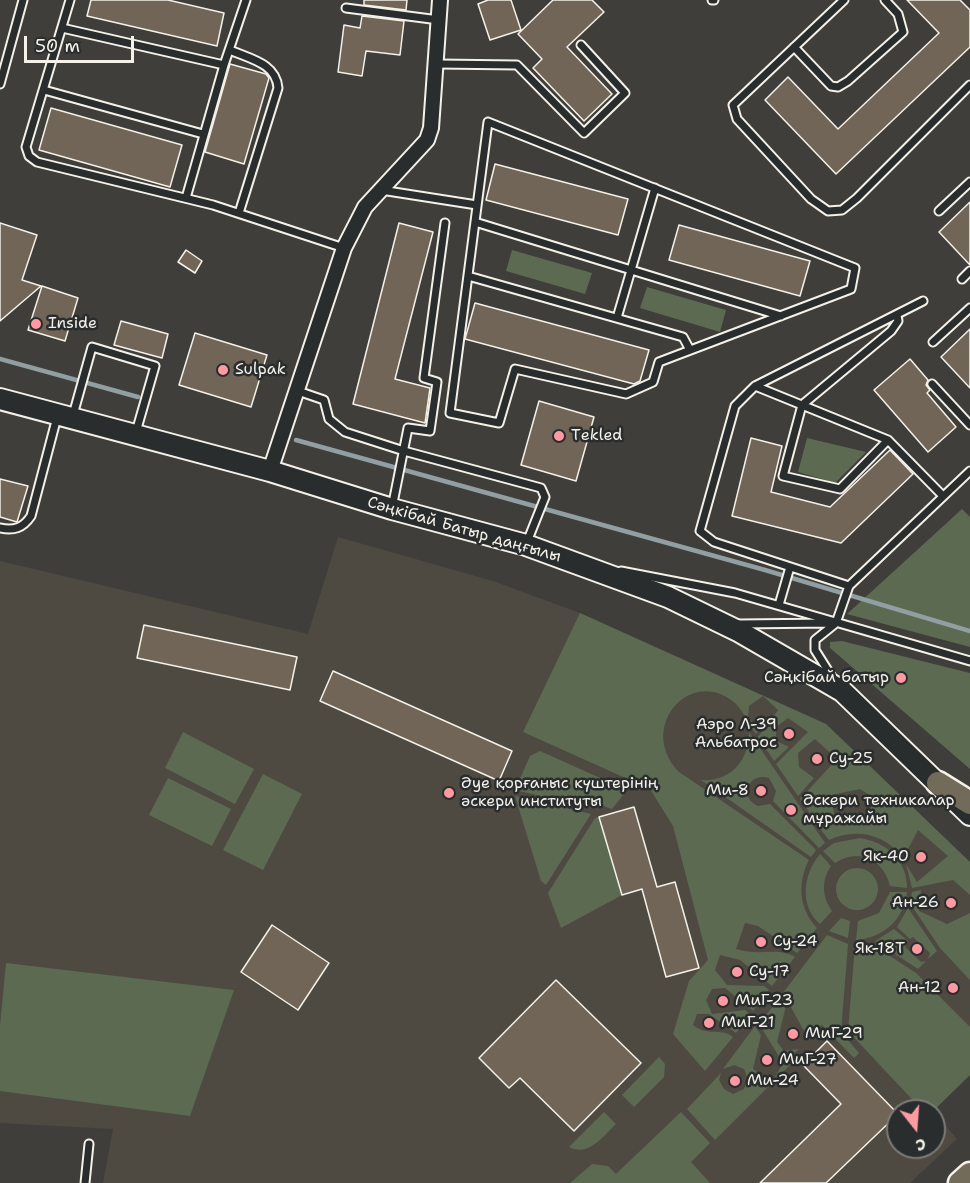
<!DOCTYPE html>
<html>
<head>
<meta charset="utf-8">
<style>
	body { margin:0 }
	#map { position:relative; width:970px; height:1183px; overflow:hidden; background:#3f3e3a; font-family:"Shantell Sans",sans-serif }
	canvas { display:block }
	.north { position:absolute; left:886px; top:1099px; width:60px; height:60px; box-sizing:border-box; background:#2a2d2e; border:2px solid #7b7b78; border-radius:50%; rotate:163deg; font-size:16px; font-weight:700; line-height:24px; text-align:center; color:#f4f1e8 }
	.north::after { content:''; display:block; margin:auto; width:21px; height:27px; background:#ff9aa2; clip-path:polygon(50% 0,100% 100%,50% 72%,0 100%) }
	.scale { position:absolute; left:24px; top:36px; width:110px; height:27px; box-sizing:border-box; border:3px solid #f4f1e8; border-top:0; padding-left:8px; font-size:18px; line-height:21px; white-space:nowrap; color:#f4f1e8; -webkit-text-stroke:4px #2a2d2e; paint-order:stroke }
</style>
</head>
<body>
<div id="map">
<canvas width="970" height="1183"></canvas>
<div class="north">С</div>
<div class="scale">50 m</div>
</div>
<script>
const context = document.querySelector('canvas').getContext('2d');
context.lineJoin = 'round';
function paint(path, color) {
  context.fillStyle = color;
  context.fill(path, 'evenodd');
}
function stroke(path, color, width, dash) {
  context.strokeStyle = color;
  context.lineWidth = width;
  context.lineCap = dash ? 'butt' : 'round';
  context.setLineDash(dash || []);
  context.stroke(path);
}
function label(font, color, halo, rows, align = 'center') {
  context.font = font + ' "Shantell Sans",sans-serif';
  context.lineWidth = 5;
  context.setLineDash([]);
  context.textBaseline = 'middle';
  context.strokeStyle = halo;
  context.fillStyle = color;
  for (const [text, x, y, turn = 0] of rows) {
    context.save();
    context.translate(x, y);
    context.rotate((+turn || 0) * Math.PI / 180);
    context.textAlign = isNaN(turn) ? turn : align;
    if (halo) context.strokeText(text, 0, 0);
    context.fillText(text, 0, 0);
    context.restore();
  }
}
const built = new Path2D(`
	M338,537L493,581L580,613L826,724L970,862V1075L933,1111H898V1147H934V1112L957,1139L910,1183H103L113,1129L0,1123V561L308,634Z`);
const green = new Path2D(`
	M512,250L592,273L585,294L506,271Z
	M647,287L726,310L720,332L640,308Z
	M807,438L866,452L835,483L798,472Z
	M962,509L970,517V647L847,614Z
	M580,613L826,724L970,862V895L953,880L912,888L906,864L917,882L948,856L918,830L905,855H901C882,833 854,828 829,840L818,826L864,817L877,800L860,789L831,795L835,819L816,822L800,799L837,759L815,739L798,753L799,767L814,778L798,796L776,764L808,732L788,718L776,727V741L789,747L774,761L758,737L778,710L763,696L749,706L748,719L762,726L756,734C749,724 743,711 735,703C691,665 636,727 679,772L809,860C797,883 799,909 817,928L797,953L758,926L745,923L736,949C760,957 777,946 795,957L772,986L740,960L720,955L715,970L727,985L764,986L769,990L753,1011L725,988L712,989L706,1000L712,1014L745,1010L750,1014L736,1033L709,1014H697L693,1025C708,1037 720,1027 733,1037L705,1071L673,1034L689,981L708,960L673,826L650,789L523,732Z
	M842,641L970,673V769L830,648V642Z
	M183,732L254,769L235,804L165,768Z
	M749,732L825,843L819,848L773,801L776,791L769,778C748,772 738,798 758,806L770,804L816,850L811,857L701,780C730,782 749,761 749,732Z
	M540,751L627,790L612,809L601,805L591,808L515,790L530,756Z
	M263,774L302,794L263,870L223,850Z
	M168,778L231,809L212,846L149,815Z
	M515,796L591,814L546,885L541,881Z
	M599,817L622,895L561,928L548,893L595,818Z
	M860,838C886,842 907,860 907,888L890,886C884,860 859,847 835,863L823,851L834,843Z
	M820,854L831,866C821,880 822,897 832,911L820,924C799,906 803,874 820,854Z
	M836 889a21 21 0 1 1 42 0a21 21 0 1 1-42 0Z
	M921,890L919,911L947,924L970,913V980L940,948L910,903L912,892Z
	M890,892H907C904,920 883,938 856,940L858,921L879,913Z
	M908,908L937,951L928,959L930,953L913,937L910,939L897,927Z
	M841,918L850,921L848,938L829,931Z
	M894,929L908,941L905,947L921,962L926,961L918,969L875,941Z
	M827,935L848,944L841,1032L859,1053L854,1058L822,1025L808,1038L783,993Z
	M870,943L916,973L970,1027V1075L933,1111H923L848,1031L855,945Z
	M6,963L234,990L190,1116L0,1091V1026Z
	M781,996L786,1006L777,1042L784,1051L799,1049L788,1059L791,1064L715,1140L687,1109L721,1073L719,1080L724,1089L733,1094L744,1089L748,1079L744,1069L734,1065L723,1069L755,1026L761,1035L753,1069L772,1082L783,1063L759,1024Z
	M659,1057L665,1064L664,1077L634,1107L622,1095Z
	M604,1112L616,1124C602,1137 589,1157 569,1147Z
	M681,1112L710,1143L691,1162L710,1183H570L592,1164L608,1166L616,1174Z`);
const stream = new Path2D(`
	M0,359L138,397
	M296,440L765,570L970,631`);
const building = new Path2D(`
	M91,0H168L224,13L217,46L87,16Z
	M364,0H407L406,10L364,5Z
	M488,0H511L521,30L490,40L478,4Z
	M553,0H592L604,12L567,47L612,94L584,121L533,68L542,59L518,34Z
	M907,0H960L970,10V47L836,174L765,100L788,77L838,129L939,33Z
	M362,16L404,21L400,55L366,51L362,76L338,72L344,25L360,28Z
	M230,64L266,74L269,78L244,164L205,152Z
	M51,108L182,145L170,187L39,150Z
	M495,164L628,199L618,235L486,200Z
	M970,202V265L939,232Z
	M0,223L37,235L22,280L41,286L0,321Z
	M399,223L433,232L395,379L430,388L425,423L353,404Z
	M679,225L810,261L800,296L669,260Z
	M186,250L202,261L195,273L178,262Z
	M42,286L78,298L65,341L28,330Z
	M475,303L649,350L640,381L634,384L465,339Z
	M121,321L168,334L162,358L114,345Z
	M970,329V388L941,357Z
	M195,333L267,355L251,407L179,385Z
	M910,359L928,380L926,385L930,390L927,393L956,427L928,452L874,390Z
	M539,401L594,417L576,481L521,465Z
	M751,438L782,446L771,492L830,507L890,450L913,474L841,543L732,516Z
	M0,479L28,486L17,522L0,517Z
	M144,625L297,657L290,690L137,658Z
	M333,671L512,751L499,781L320,701Z
	M634,807L657,887L675,882L699,968L666,977L642,889L622,895L599,817Z
	M272,925L329,963L298,1010L241,972Z
	M556,980L641,1063L574,1131L520,1078L509,1088L479,1058Z
	M827,1041L898,1114L826,1183H760L841,1104L803,1065Z`);
const service = new Path2D(`
	M70,0L26,147L29,156L37,162L213,205L344,248
	M712,0H714
	M844,0L733,105L737,119L811,199L828,211L842,210L857,198L970,85
	M346,8L439,20
	M62,28L224,65
	M794,47L831,86L838,87L848,81L903,32L898,14L885,0
	M230,50C250,59 276,63 278,88L239,213
	M438,64L517,65L584,133L625,93L581,45
	M0,84L23,0
	M44,90L203,134
	M488,122L855,268L851,289L659,362L653,382L626,394L515,369L499,423L450,413Z
	M381,190L477,205
	M186,198L224,65L246,0
	M939,211L970,182
	M475,222L781,316
	M468,276L683,337L690,350
	M962,279L970,271
	M923,301L755,386L888,440L943,496
	M617,318L655,188
	M933,342L970,308
	M932,384L970,425
	M755,386L735,406L700,531L714,542L849,586
	M295,390L324,400L329,419L345,432L404,451L541,488L545,497L527,542
	M73,415L92,347L155,366L136,432
	M888,440L840,489L783,476L802,405L891,331L898,321L897,315
	M392,508L408,428L430,431L437,382L424,378L445,223
	M0,528C14,531 23,528 31,516L57,417
	M621,571L735,593L970,661
	M779,605L790,567
	M739,624L830,623
	M832,677L815,650V640L836,623L849,586L970,471
	M85,1183L89,1144`);
const minor = new Path2D(`
	M270,471L344,248L365,207L427,140L431,128L440,0`);
const secondary = new Path2D(`
	M0,399L270,471L392,509L526,545L668,597L740,632L842,691L970,815`);
const primary = new Path2D(`
	M938,783L970,803
	M960,1183L970,1174`);
const markers = [
	[36,324,6,"#ff9aa2"],
	[223,370,6,"#ff9aa2"],
	[559,436,6,"#ff9aa2"],
	[901,678,6,"#ff9aa2"],
	[789,734,6,"#ff9aa2"],
	[817,759,6,"#ff9aa2"],
	[761,791,6,"#ff9aa2"],
	[449,793,6,"#ff9aa2"],
	[791,810,6,"#ff9aa2"],
	[921,857,6,"#ff9aa2"],
	[951,903,6,"#ff9aa2"],
	[761,942,6,"#ff9aa2"],
	[917,949,6,"#ff9aa2"],
	[737,972,6,"#ff9aa2"],
	[953,988,6,"#ff9aa2"],
	[723,1001,6,"#ff9aa2"],
	[709,1023,6,"#ff9aa2"],
	[793,1034,6,"#ff9aa2"],
	[767,1060,6,"#ff9aa2"],
	[735,1081,6,"#ff9aa2"]
];
const poiNames = [
	["Inside",48,324],
	["Sulpak",235,370],
	["Тekled",571,436],
	["Сәңкібай батыр",889,678,"right"],
	["Аэро Л-39",777,725,"right"],
	["Альбатрос",777,743,"right"],
	["Су-25",829,759],
	["Әуе қорғаныс күштерінің",461,784],
	["әскери институты",461,802],
	["Ми-8",749,791,"right"],
	["Әскери техникалар",803,801],
	["мұражайы",803,819],
	["Як-40",909,857,"right"],
	["Ан-26",939,903,"right"],
	["Су-24",773,942],
	["Як-18Т",905,949,"right"],
	["Су-17",749,972],
	["Ан-12",941,988,"right"],
	["МиГ-23",735,1001],
	["МиГ-21",721,1023],
	["МиГ-29",805,1034],
	["МиГ-27",779,1060],
	["Ми-24",747,1081]
];
const streetNames = [
	["Сәңкібай Батыр даңғылы",464,530,16]
];
paint(built, '#4e4a42');
paint(green, '#5c6a52');
stroke(stream, '#919ea2', 4.5);
paint(building, '#706556');
stroke(building, '#f4f1e8', 1.5);
stroke(service, '#f4f1e8', 11);
stroke(minor, '#f4f1e8', 18);
stroke(secondary, '#f4f1e8', 24);
stroke(primary, '#f4f1e8', 27);
stroke(service, '#2a2d2e', 7);
stroke(minor, '#2a2d2e', 14);
stroke(secondary, '#2a2d2e', 20);
stroke(primary, '#726b5a', 22);
for (const [x, y, r, color] of markers) {
  const dot = new Path2D();
  dot.arc(x, y, r, 0, 2 * Math.PI);
  context.fillStyle = color;
  context.fill(dot);
  stroke(dot, '#2a2d2e', 2);
}
label('16px', '#f4f1e8', '#2a2d2e', poiNames, 'left');
label('16px', '#f4f1e8', '#2a2d2e', streetNames);
</script>
</body>
</html>
